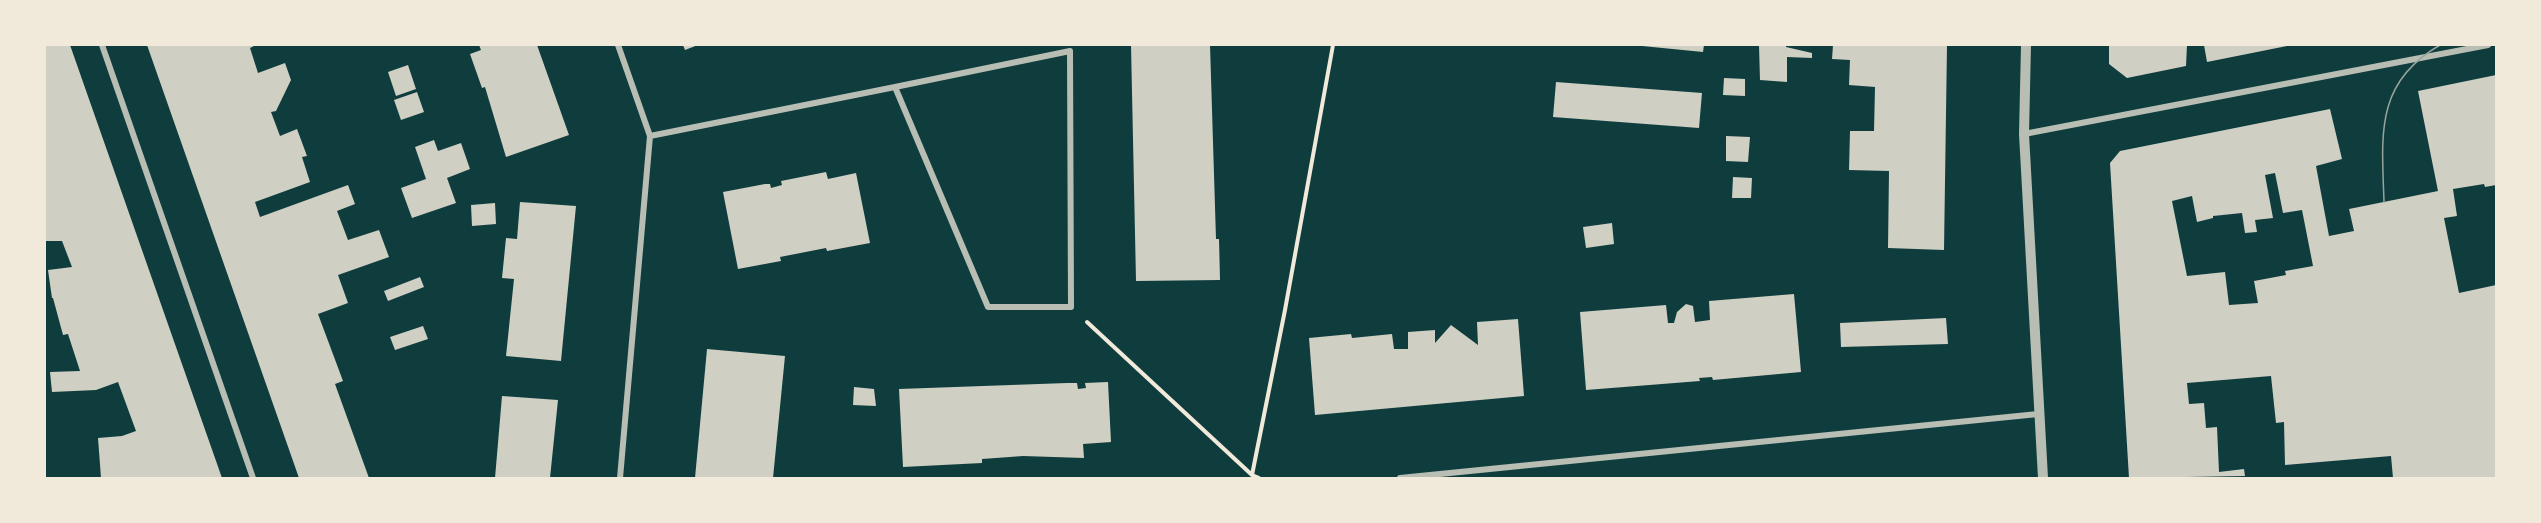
<!DOCTYPE html>
<html>
<head>
<meta charset="utf-8">
<style>
	body { margin:0 }
	#map { position:relative; width:2541px; height:523px; overflow:hidden; background:#0f3d3e; font-family:Bitter,serif }
	canvas { display:block }
	.frame { position:absolute; inset:0; border:46px solid #f1e9da; pointer-events:none }
</style>
</head>
<body>
<div id="map">
<canvas width="2541" height="523"></canvas>
<div class="frame"></div>
</div>
<script>
const context = document.querySelector('canvas').getContext('2d');
context.lineJoin = 'round';
function paint(path, color) {
  context.fillStyle = color;
  context.fill(path, 'evenodd');
}
function stroke(path, color, width, dash) {
  context.strokeStyle = color;
  context.lineWidth = width;
  context.lineCap = dash ? 'butt' : 'round';
  context.setLineDash(dash || []);
  context.stroke(path);
}
const building = new Path2D(`
	M45,45H70L222,478H101L98,438L122,436L136,431L118,382L96,390L52,392L50,372L80,371L68,334L63,335L53,298H52L48,270L72,267L62,241H45Z
	M147,45H256L250,48L258,73L285,63L291,80L276,111L271,112L280,136L297,129L307,156L302,157L310,182L255,202L260,217L348,185L355,204L337,211L348,240L379,230L389,257L338,275L348,303L318,314L343,381L335,384L369,478H299Z
	M479,45H537L569,135L506,157L485,87L482,88L470,54L481,50Z
	M683,45H698L685,50Z
	M1131,45H1210L1216,239H1219L1220,280L1136,281Z
	M1632,45H1704L1703,52Z
	M1759,45H1786V47L1812,53V58L1787,57V82L1760,80Z
	M1833,45H1947L1944,250L1888,248L1889,171L1849,170L1850,131H1874L1875,87L1849,85L1850,60L1832,59Z
	M2109,45H2187L2186,66L2127,78L2109,64Z
	M2204,45H2287V46L2207,62Z
	M408,65L416,89L396,96L388,72Z
	M2496,75V185L2485,187L2484,184L2453,189L2457,216L2444,218L2459,293L2496,285V478H2393L2391,456L2285,465L2284,422L2276,423L2271,376L2187,383L2189,404L2204,403L2206,428L2217,427L2219,472L2244,469L2245,476L2129,478L2110,163L2120,151L2330,109L2342,159L2316,166L2329,236L2354,231L2349,209L2438,191L2418,91ZM2275,173L2283,213L2302,210L2313,266L2285,271L2286,275L2254,281L2258,303L2229,305L2225,272L2187,276L2172,201L2192,196L2197,222L2213,218V216L2242,213L2245,233L2257,232L2255,220L2273,218L2265,175Z
	M1724,78L1745,79V96L1723,95Z
	M1556,82L1702,93L1699,128L1553,117Z
	M417,92L424,112L401,120L394,100Z
	M1726,136L1750,137L1748,162L1726,161Z
	M434,140L438,151L461,143L470,169L447,178L456,203L412,218L401,188L426,179L415,147Z
	M826,172L828,179L856,173L870,243L827,251L826,248L780,257L781,261L738,269L723,192L765,184H770L771,188L782,185L781,181Z
	M1733,177L1752,178L1751,198H1732Z
	M520,202L576,206L561,361L506,356L514,279L502,278L506,238L517,239Z
	M495,203L496,224L472,226L471,205Z
	M1612,223L1614,244L1586,248L1583,227Z
	M420,277L424,287L388,301L384,291Z
	M1794,294L1801,372L1713,380L1712,377L1699,378L1700,381L1586,390L1580,312L1666,305L1668,323H1674L1677,312L1686,304L1693,306L1695,322L1710,320L1709,301Z
	M1946,318L1948,344L1841,347L1840,323Z
	M1518,319L1524,396L1315,415L1309,338L1351,334L1352,338L1392,334L1394,349H1408V332L1435,330V343L1451,325L1478,345L1477,322Z
	M423,326L428,339L395,350L390,337Z
	M707,349L785,356L773,478H695Z
	M1108,382L1111,442L1083,444L1084,458L1023,456L982,459V463L903,467L899,389L1067,383H1077L1078,389L1086,388L1085,383Z
	M854,387L874,389L876,406L853,405Z
	M502,396L558,400L550,478H495Z`);
const path = new Path2D(`
	M1087,322L1252,475L1259,478
	M1252,475L1285,310L1333,45`);
const minor = new Path2D(`
	M102,45L253,478
	M618,45L650,136L620,478
	M2024,134L2488,45
	M650,136L895,87L988,307H1071L1070,51L895,87
	M1400,478L2038,414`);
const tertiary = new Path2D(`
	M2026,45L2024,134L2043,478`);
const tram = new Path2D(`
	M2384,202C2382,136 2374,83 2440,45`);
paint(building, '#cfcfc3');
stroke(path, '#f1e9da', 4);
stroke(minor, '#b8beb3', 6);
stroke(tertiary, '#b8beb3', 10);
stroke(tram, '#97a49c', 1.5);
</script>
</body>
</html>
